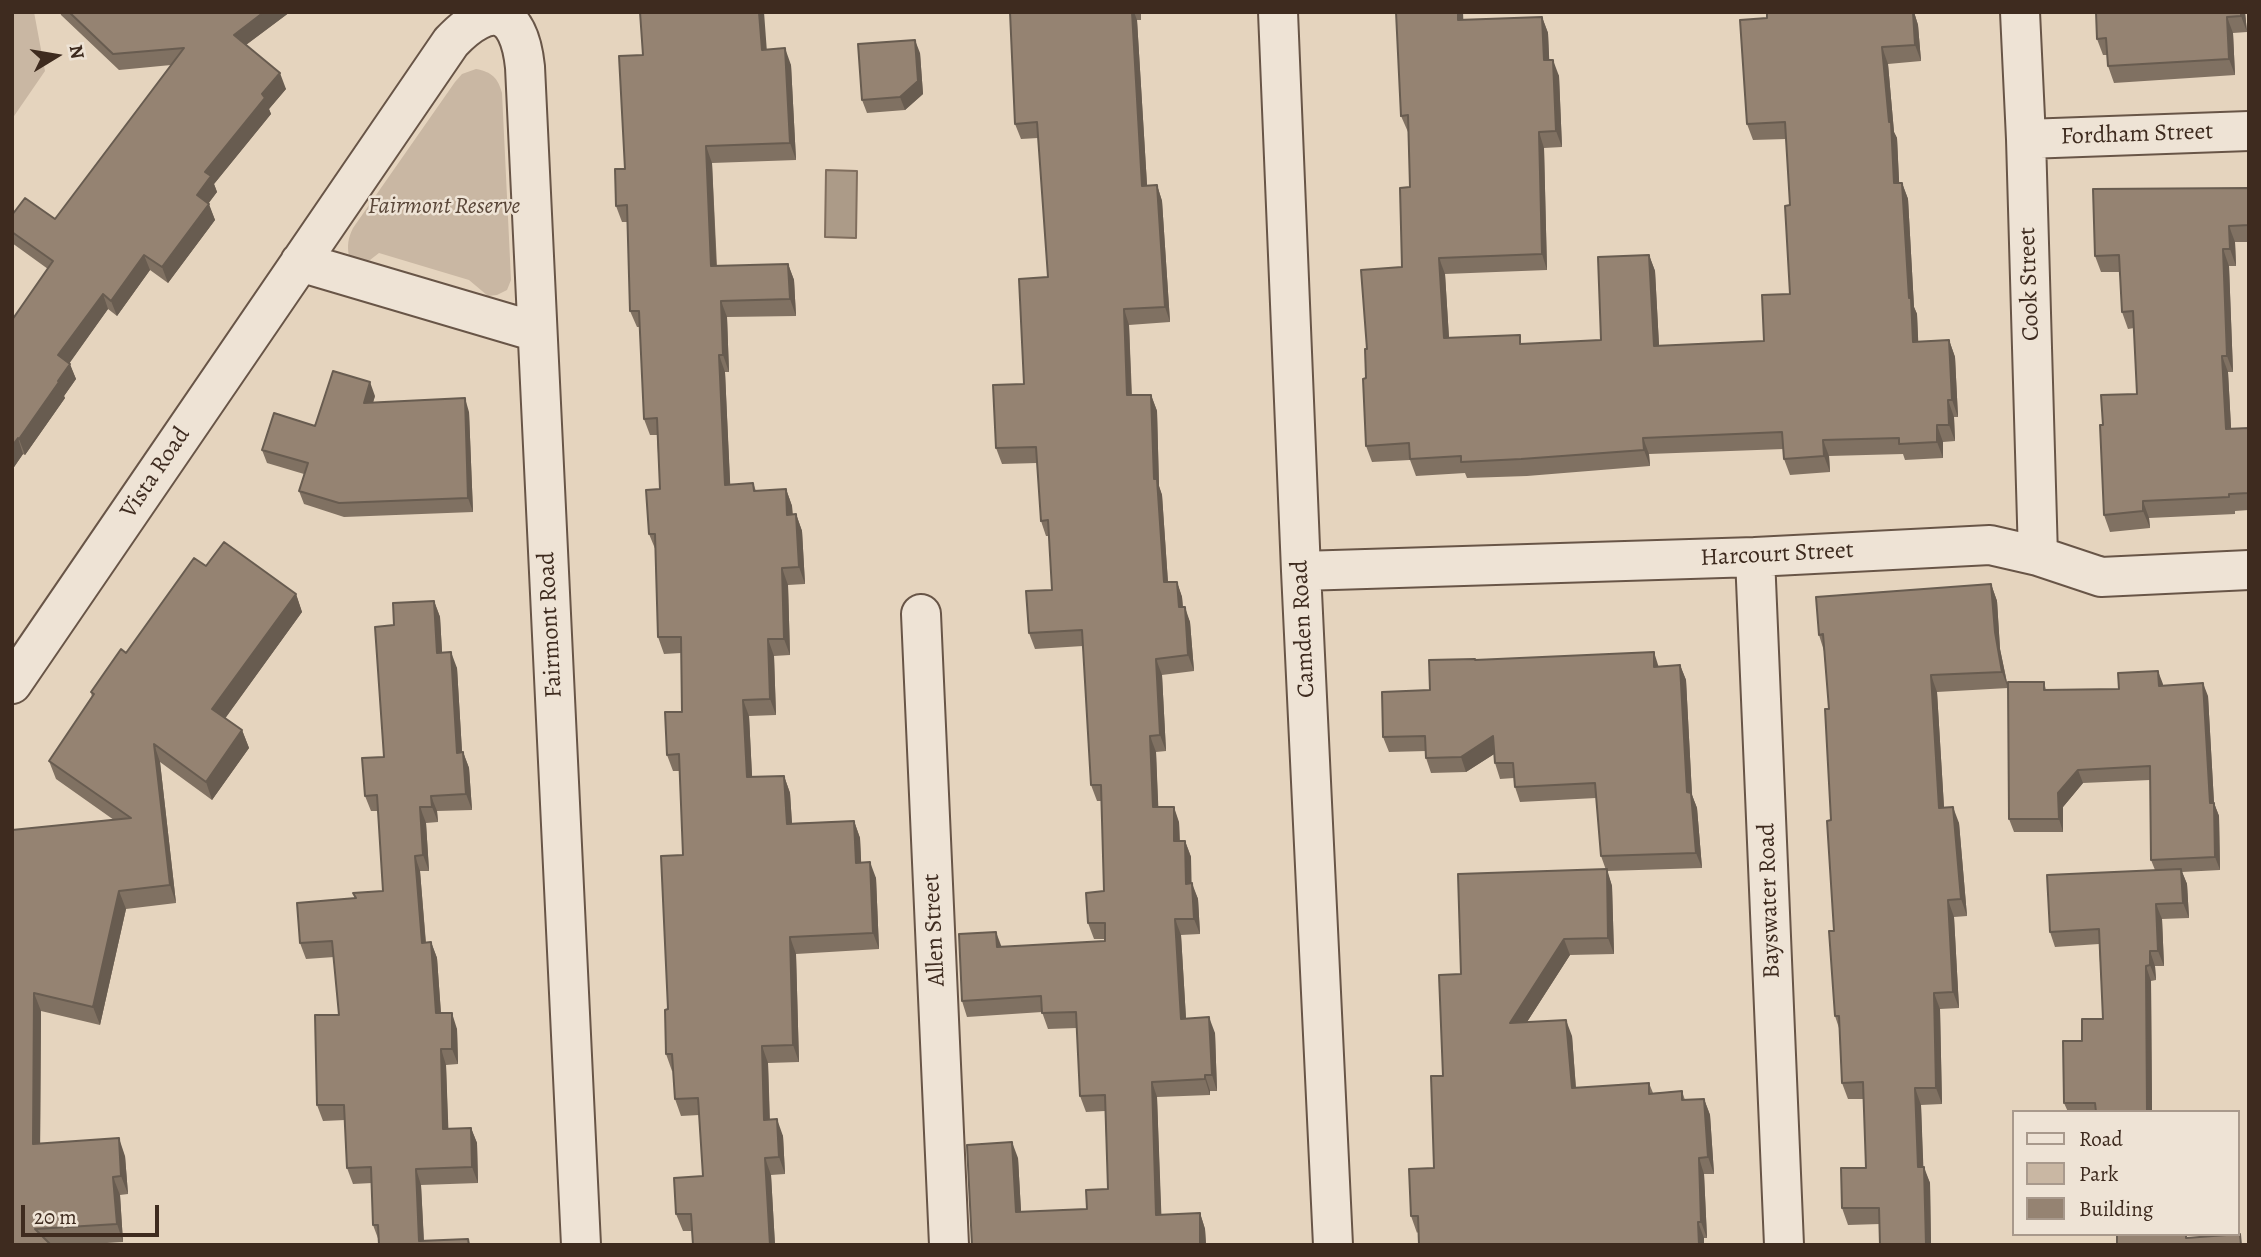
<!DOCTYPE html>
<html>
<head>
<meta charset="utf-8">
<style>
	body { margin:0 }
	#map { position:relative; width:2261px; height:1257px; overflow:hidden; background:#e5d4be; font-family:Alegreya,serif }
	canvas { display:block }
	.frame { position:absolute; inset:0; border:14px solid #3e2b1f; pointer-events:none }
	.legend { position:absolute; left:2012px; top:1110px; width:228px; height:126px; box-sizing:border-box; background:#eee3d5; border:2px solid #a8998c; margin:0; padding:9px 12px; list-style:none; font-size:21px; color:#3e2b1f }
	.legend li { display:flex; align-items:center; gap:14px; height:35px }
	.legend b { width:35px; border:2px solid #a8998c }
	.north { position:absolute; left:21px; top:21px; width:70px; height:70px; -webkit-text-stroke:5px #eee3d5; paint-order:stroke; rotate:79deg; font-size:19px; font-weight:700; line-height:28px; text-align:center; color:#3e2b1f }
	.north::after { content:''; display:block; margin:auto; width:24px; height:32px; background:#3e2b1f; clip-path:polygon(50% 0,100% 100%,50% 72%,0 100%) }
	.scale { position:absolute; left:21px; top:1205px; width:138px; height:32px; box-sizing:border-box; border:4px solid #3e2b1f; border-top:0; padding-left:9px; font-size:21px; line-height:24px; white-space:nowrap; color:#3e2b1f; -webkit-text-stroke:5px #eee3d5; paint-order:stroke }
</style>
</head>
<body>
<div id="map">
<canvas width="2261" height="1257"></canvas>
<div class="frame"></div>
<ul class="legend">
<li><b style="height:9px;background:#eee3d5"></b>Road</li>
<li><b style="height:19px;background:#c9b7a3"></b>Park</li>
<li><b style="height:19px;background:#958372"></b>Building</li>
</ul>
<div class="north">N</div>
<div class="scale">20 m</div>
</div>
<script>
const context = document.querySelector('canvas').getContext('2d');
context.lineJoin = 'round';
function paint(path, color) {
  context.fillStyle = color;
  context.fill(path, 'evenodd');
}
function stroke(path, color, width, dash) {
  context.strokeStyle = color;
  context.lineWidth = width;
  context.lineCap = dash ? 'butt' : 'round';
  context.setLineDash(dash || []);
  context.stroke(path);
}
function label(font, color, halo, rows, align = 'center') {
  context.font = font + ' Alegreya,serif';
  context.lineWidth = 5;
  context.setLineDash([]);
  context.textBaseline = 'middle';
  context.strokeStyle = halo;
  context.fillStyle = color;
  for (const [text, x, y, turn = 0] of rows) {
    context.save();
    context.translate(x, y);
    context.rotate((+turn || 0) * Math.PI / 180);
    context.textAlign = isNaN(turn) ? turn : align;
    if (halo) context.strokeText(text, 0, 0);
    context.fillText(text, 0, 0);
    context.restore();
  }
}
const green = new Path2D(`
	M12,12H34L45,71L12,119Z
	M476,69C492,72 498,78 502,93L511,280L507,290L497,295L488,296L469,280L379,253L370,260L360,263L349,256C347,246 348,238 353,228L455,82L462,74Z`);
const water = new Path2D(`
	M826,170L857,171L856,238L825,237Z`);
const minor = new Path2D(`
	M1278,12L1301,571L1333,1245
	M2020,12L2026,139L2038,556
	M2026,139L2249,131
	M300,262L537,332
	M1755,557L1784,1245
	M1301,571L1755,557L1990,545L2038,556L2101,577L2249,570
	M921,614L949,1245
	M12,684L451,42C491,0 519,9 525,67L581,1245`);
const wall = new Path2D(`
	M60,12H290L246,45L286,89L269,109L271,114L214,184L217,192L208,203L215,220L168,283L150,270L117,316L108,309L69,363L76,379L64,396L65,398L25,455L23,454L12,470L48,269L12,243V215L55,219L171,65L119,70L61,15Z
	M1010,12H1141V20H1137L1147,185H1157L1162,201L1170,322L1129,325L1132,395H1151L1157,411L1159,486L1162,495L1168,582H1177L1182,597L1183,607L1190,622L1194,671L1162,675L1166,751L1156,752L1158,807L1179,822L1180,841H1185L1191,857V883L1198,899L1200,934L1181,935L1186,1019L1215,1033L1217,1091H1210V1095L1157,1097L1161,1215L1200,1213L1205,1229L1206,1245H972L1018,1158L1021,1212L1087,1209L1108,1189L1105,1111L1086,1112L1080,1096L1077,1028L1048,1029L1042,1012L967,1017L962,1001L1002,947L1105,941V939H1094L1088,923L1104,891L1102,801H1097L1091,785L1083,646L1035,649L1029,633L1052,590L1049,536H1046L1041,521L1037,463L1002,464L996,448L1024,384L1048,277L1038,138L1021,139L1015,124Z
	M1396,12H1463V20L1542,17L1548,33L1549,60L1559,76L1562,147L1544,148L1547,270L1445,274L1449,338L1523,344L1601,340L1649,255L1655,271L1659,346L1764,341L1790,294V205L1786,139L1753,140L1747,124L1767,18V12H1914L1918,25L1921,61L1888,64L1894,132L1897,138L1899,183H1902L1908,199L1914,307L1917,314L1918,342L1949,340L1955,357L1958,417H1954L1955,441L1943,442V458L1905,460L1903,454L1829,456L1830,472L1790,475L1784,459V449L1649,454L1650,466L1527,476L1467,478L1465,473L1416,476L1410,460L1372,462L1366,446L1367,349L1402,267L1410,187L1408,132L1401,116Z
	M2096,12H2245L2247,32L2233,33L2235,75L2114,83L2108,66L2107,55H2103L2097,39Z
	M767,49L791,65L796,160L712,163L717,266L788,264L794,280L796,316L727,317L729,372H725L730,485L753,483L756,491L786,489L792,506L793,515L796,514L802,531L805,584L788,585L790,655L774,656L776,715L749,716L752,777L784,776L790,793L792,823L854,821L860,838L861,862L876,878L879,949L796,954L799,1062L768,1063L770,1120L783,1136L785,1174L771,1175L775,1245H693L692,1231H683L676,1214L703,1176L699,1115L681,1116L675,1099L673,1071H672L666,1054L668,1009L683,855L680,771H673L667,755L682,712L681,653L664,654L658,637L656,551L649,534L660,489L657,435H650L644,419L640,327H637L630,311L628,222H622L616,206L625,169L643,55Z
	M920,53L923,94L905,110L867,113L862,100Z
	M2249,188V242H2235L2236,266H2229L2233,372H2228L2231,428H2249V510L2235,511V514L2149,518L2150,528L2110,532L2104,515L2103,425L2137,394L2134,328L2128,329L2122,312L2120,272H2101L2095,256Z
	M375,396L373,403L469,412L473,512L344,517L304,504L299,491L304,474L267,463L262,450L315,426Z
	M206,566L296,594L302,612L225,718L242,730L249,748L212,800L160,762L176,903L126,909L100,1025L41,1011L40,1144L125,1156L128,1194L120,1195L123,1242L75,1245H12V830L114,820L56,779L49,761L92,697L91,692Z
	M1991,584L1997,601L2000,649L2008,687L2044,682L2046,690L2119,689L2163,684V686L2208,696L2214,803L2219,816L2220,870L2182,872L2187,884L2189,918L2162,919L2164,966H2155L2156,980L2151,981L2152,1112H2068L2064,1103L2082,1041L2103,1019L2099,944L2055,947L2050,932L2155,870L2151,860L2150,780L2083,783L2063,807V832H2014L2009,819L2008,688L1937,692L1944,807L1959,823L1967,916L1954,917L1959,1008L1940,1009L1942,1104L1921,1105L1923,1167L1930,1183L1931,1245H1880V1224L1848,1225L1842,1208L1866,1168L1864,1099H1848L1842,1083L1839,1028L1835,1016L1834,931L1829,709L1824,651L1819,635Z
	M434,601L440,617L442,652L457,668L462,752H463L469,768L472,810L437,811L438,822L426,823L429,871H420L426,943L431,942L437,958L441,1013L457,1029L458,1064L446,1065L448,1129L471,1128L477,1143L478,1183L421,1185L424,1241L468,1239L470,1245H379V1241L373,1225L372,1183L353,1184L347,1168L345,1120L323,1121L317,1105L339,1015L334,957L306,959L300,943L355,898L353,893L383,891L378,811H371L365,796L384,757L394,625Z
	M1476,660L1659,666L1680,665L1686,680L1692,795L1697,808L1702,868L1607,871L1612,886L1614,954L1570,955L1527,1022L1572,1036L1576,1088L1649,1083L1653,1093L1682,1091L1685,1100L1704,1099L1710,1115L1714,1174H1704L1707,1238H1704V1245H1419L1418,1232L1417,1233L1411,1216L1434,1168L1443,1076L1461,974L1606,870L1601,856L1596,798L1520,802L1515,787L1514,778L1500,779L1495,763L1494,754L1466,772L1431,773L1426,758V751L1389,752L1383,737L1430,690Z`);
const shadedWall = new Path2D(`
	M264,12H290L239,50L234,35Z
	M759,12H764L768,66L762,50Z
	M1132,12H1134L1137,20L1148,201L1142,186Z
	M1458,12H1463L1464,36L1458,20Z
	M1913,12H1914L1918,25L1921,61L1915,45Z
	M2241,12H2245L2247,32L2241,16Z
	M1542,17L1548,33L1550,76L1544,60Z
	M2227,17L2233,33L2235,75L2229,59Z
	M915,40L920,53L923,94L905,110L900,97Z
	M1882,47L1888,64L1894,132L1897,138L1900,200L1894,183Z
	M785,48L791,65L796,160L790,143Z
	M1553,60L1559,76L1562,147L1556,131Z
	M280,73L286,89L269,109L271,114L214,184L217,192L203,211L197,195L205,172L262,94Z
	M1539,132L1544,148L1547,270L1542,254Z
	M706,146L712,163L717,282L711,266Z
	M1902,183L1908,199L1914,307L1917,314L1919,358L1913,342L1909,298Z
	M1157,185L1162,201L1170,322L1165,307Z
	M209,204L215,220L168,283L162,267Z
	M2229,226L2235,242L2236,266L2230,249Z
	M2223,249L2229,266L2233,372L2227,356Z
	M144,255L150,270L117,316L111,301Z
	M1649,255L1655,271L1660,363L1654,346Z
	M1439,258L1445,274L1450,354L1444,338Z
	M788,264L794,280L796,316L790,299Z
	M103,294L108,309L64,371L58,355Z
	M721,301L727,317L729,372L723,355Z
	M1124,309L1129,325L1132,411L1127,395Z
	M1949,340L1955,357L1958,417L1952,400Z
	M719,355L725,372L731,501L725,485Z
	M2222,356L2228,372L2232,445L2226,429Z
	M70,364L76,379L64,396L65,398L25,455L19,439Z
	M370,382L375,396L368,417L364,403Z
	M1151,395L1157,411L1159,486L1162,495L1169,598L1164,582L1154,479Z
	M465,398L469,412L473,512L468,498Z
	M1948,400L1954,417L1955,441L1949,425Z
	M1937,425L1943,442V458L1937,442Z
	M18,438L23,454L12,470V446Z
	M1643,438L1649,454L1650,466L1644,450Z
	M1823,440L1829,456L1830,472L1824,456Z
	M786,489L792,506L793,532L787,515Z
	M2143,501L2149,518L2150,528L2143,511Z
	M796,514L802,531L805,584L799,567Z
	M782,568L788,585L790,655L784,639Z
	M1177,582L1182,597L1184,623L1179,607Z
	M1991,584L1997,601L2000,649L2008,688L2002,672L1995,632Z
	M296,594L302,612L219,727L212,709Z
	M434,601L440,617L443,668L437,653Z
	M1185,607L1190,622L1194,671L1188,655Z
	M768,639L774,656L776,715L770,699Z
	M451,652L457,668L463,768L457,753Z
	M1654,652L1659,668L1654,667Z
	M1156,659L1162,675L1166,751L1160,735Z
	M1680,665L1686,680L1692,795L1697,808L1702,868L1696,853L1687,792Z
	M2158,671L2163,684V700L2159,686Z
	M1931,675L1937,692L1945,824L1939,808Z
	M2203,683L2208,696L2214,803L2219,816L2220,870L2215,857L2210,803Z
	M743,700L749,716L753,794L747,777Z
	M242,730L249,748L212,800L206,782Z
	M1150,736L1156,752L1159,823L1153,807Z
	M1493,736L1499,751L1466,772L1461,757Z
	M154,744L160,762L176,903L170,885Z
	M463,752L469,768L472,810L466,794Z
	M2078,770L2083,783L2063,807V832L2059,819L2058,793Z
	M784,776L790,793L793,840L787,824Z
	M431,796L437,811L438,822L432,807Z
	M420,807L426,823L429,871L423,855Z
	M1174,807L1179,822L1180,857L1174,841Z
	M1953,807L1959,823L1967,916L1961,899Z
	M854,821L860,838L862,879L856,863Z
	M1185,841L1191,857L1192,900L1186,884Z
	M415,856L420,871L427,959L422,943Z
	M870,862L876,878L879,949L873,933Z
	M1607,869L1612,886L1614,954L1608,938Z
	M2181,869L2187,884L2189,918L2183,903Z
	M1192,883L1198,899L1200,934L1194,919Z
	M119,891L126,909L100,1025L93,1007Z
	M1948,900L1954,917L1959,1008L1953,992Z
	M2156,904L2162,919L2164,966L2158,951Z
	M1175,919L1181,935L1187,1035L1181,1019Z
	M996,932L1002,948L997,947Z
	M790,937L796,954L799,1062L793,1045Z
	M1564,939L1570,955L1516,1039L1510,1023Z
	M431,942L437,958L442,1029L436,1013Z
	M2150,951L2155,966L2156,980L2150,965Z
	M2146,966L2151,981L2152,1112H2147Z
	M34,993L41,1011L40,1162L33,1144Z
	M1934,993L1940,1009L1942,1104L1936,1088Z
	M452,1013L457,1029L458,1064L452,1049Z
	M1209,1017L1215,1033L1217,1091L1212,1075Z
	M1566,1020L1572,1036L1577,1104L1572,1088Z
	M762,1046L768,1063L770,1137L764,1120Z
	M441,1049L446,1065L449,1145L443,1129Z
	M1205,1075L1210,1091V1095L1205,1079Z
	M1152,1082L1157,1097L1162,1231L1156,1215Z
	M1915,1088L1921,1105L1924,1183L1918,1167Z
	M1704,1099L1710,1115L1714,1174L1708,1157Z
	M777,1119L783,1136L785,1174L779,1157Z
	M471,1128L477,1143L478,1183L472,1167Z
	M119,1138L125,1156L128,1194L121,1176Z
	M1012,1142L1018,1158L1022,1228L1016,1212Z
	M765,1158L771,1175L775,1245H770Z
	M1699,1158L1704,1174L1707,1238L1701,1222Z
	M1924,1167L1930,1183L1931,1245H1926Z
	M416,1169L421,1185L424,1245L419,1241Z
	M113,1177L120,1195L123,1242L117,1224Z
	M1200,1213L1205,1229L1206,1245H1200Z
	M1698,1222L1704,1238V1245H1699Z`);
const building = new Path2D(`
	M69,12H264L234,35L280,73L262,94L265,98L205,172L211,176L197,195L209,204L162,267L144,255L111,301L103,294L58,355L70,364L58,381L59,382L19,439L18,438L12,446V320L53,261L12,232V215L25,198L55,219L184,48L113,54Z
	M640,12H759L762,50L785,48L790,143L706,146L711,266L788,264L790,299L721,301L723,355H719L725,485L753,483L754,491L786,489L787,515L796,514L799,567L782,568L784,639H768L770,699L743,700L747,777L784,776L787,824L854,821L856,863L870,862L873,933L790,937L793,1045L762,1046L764,1120L777,1119L779,1157L765,1158L770,1245H693L691,1214H676L674,1178L703,1176L698,1098L675,1099L672,1054H666L665,1010L668,1009L661,856L683,855L679,754L667,755L665,712H682L681,637H658L655,534H649L646,490L660,489L657,418L644,419L639,311H630L627,205L616,206L615,169H625L619,56L643,55Z
	M1010,12H1132L1142,186L1157,185L1165,307L1124,309L1127,395H1151L1154,479H1157L1164,582H1177L1179,607H1185L1188,655L1156,659L1160,735L1150,736L1153,807H1174V841H1185L1186,884L1192,883L1194,919H1175L1181,1019L1209,1017L1212,1075H1205V1079L1152,1082L1156,1215L1200,1213V1245H972L967,1145L1012,1142L1016,1212L1087,1209L1086,1190L1108,1189L1105,1095L1080,1096L1076,1012L1042,1013L1041,996L962,1001L959,934L996,932L997,947L1105,941V923H1088L1086,893L1104,891L1101,785H1091L1082,630L1029,633L1026,591L1052,590L1048,520L1041,521L1036,447L996,448L993,385L1024,384L1019,279L1048,277L1037,122L1015,124Z
	M1396,12H1458V20L1542,17L1544,60H1553L1556,131L1539,132L1542,254L1439,258L1444,338L1520,335V344L1601,340L1598,257L1649,255L1654,346L1764,341L1762,295L1790,294L1785,206L1790,205L1785,122L1747,124L1740,20L1767,18V12H1913L1915,45L1882,47L1889,122H1891L1894,183H1902L1909,298H1911L1913,342L1949,340L1952,400H1948L1949,425H1937V442L1899,444V438L1823,440L1824,456L1784,459L1782,432L1643,438L1644,450L1521,459L1461,462V456L1410,459L1409,443L1366,446L1363,379L1366,378L1365,349H1367L1361,270L1402,267L1400,188L1410,187L1408,115L1401,116Z
	M2096,12H2241V16L2227,17L2229,59L2108,66L2106,38L2097,39Z
	M915,40L918,81L900,97L862,100L858,44Z
	M2249,188V225L2229,226L2230,249H2223L2227,356H2222L2226,429L2249,428V493L2229,494V497L2143,501V511L2104,515L2100,425H2103L2101,395L2137,394L2133,311L2122,312L2119,255L2095,256L2093,189Z
	M333,371L370,382L364,403L465,398L468,498L339,503L299,491L308,463L262,450L274,413L315,426Z
	M224,542L296,594L212,709L242,730L206,782L154,744L170,885L119,891L93,1007L34,993L33,1144L119,1138L121,1176L113,1177L117,1224L35,1229L51,1245H12V830L131,818L49,761L94,694L91,692L121,649L126,653L194,558L206,566Z
	M1991,584L1995,632L2002,672L1931,675L1939,808L1953,807L1961,899L1948,900L1953,992L1934,993L1936,1088H1915L1918,1167H1924L1926,1245H1880L1879,1208H1842L1841,1168H1866L1863,1082L1842,1083L1839,1016H1835L1829,931H1834L1827,821L1831,820L1825,709H1829L1823,634L1819,635L1816,597Z
	M434,601L437,653L451,652L457,753L463,752L466,794L431,796L432,807H420L423,855L415,856L422,943L431,942L436,1013H452V1049H441L443,1129L471,1128L472,1167L416,1169L419,1241L468,1239L469,1245H379L378,1225H373L371,1167L347,1168L344,1105H317L315,1015H339L332,941L300,943L297,903L356,898L353,893L383,891L377,795L365,796L362,758L384,757L375,627L394,625L393,603Z
	M1654,652V667L1680,665L1687,792L1691,793L1696,853L1601,856L1595,783L1515,787L1513,763H1495L1493,736L1461,757L1426,758L1425,736L1383,737L1382,692L1430,690L1429,660L1475,659V660Z
	M2158,671L2159,686L2203,683L2210,803H2214L2215,857L2151,860L2150,766L2078,770L2058,793L2059,819H2009L2008,682H2044V690L2119,689L2118,673Z
	M1607,869L1608,938L1564,939L1510,1023L1566,1020L1572,1088L1649,1083V1094L1682,1091V1100L1704,1099L1708,1157L1699,1158L1701,1222H1698L1699,1245H1419L1418,1216H1411L1409,1169L1434,1168L1431,1076H1443L1439,975L1461,974L1458,874Z
	M2181,869L2183,903L2156,904L2158,951H2150V965L2146,966L2147,1112H2096L2095,1103H2064L2063,1041H2082V1019H2103L2099,929L2050,932L2047,875Z
	M2117,1234H2186V1238L2240,1234L2241,1245H2117Z`);
const streetNames = [
	["Fordham Street",2137,135,-2],
	["Cook Street",2030,284,-92],
	["Vista Road",156,473,-56],
	["Harcourt Street",1777,555,-3],
	["Fairmont Road",551,625,-93],
	["Camden Road",1304,629,-93],
	["Bayswater Road",1770,901,-92],
	["Allen Street",935,930,-93]
];
const parkNames = [
	["Fairmont Reserve",444,207]
];
paint(green, '#c9b7a3');
paint(water, '#ac9b88');
stroke(water, '#806e5e', 2);
stroke(minor, '#685547', 42);
stroke(minor, '#eee3d5', 38);
paint(wall, '#807162');
paint(shadedWall, '#685c50');
paint(building, '#958372');
stroke(building, '#685c50', 2);
label('24px', '#3e2b1f', '#eee3d5', streetNames);
label('italic 24px', '#5a4739', '#eee3d5', parkNames);
</script>
</body>
</html>
